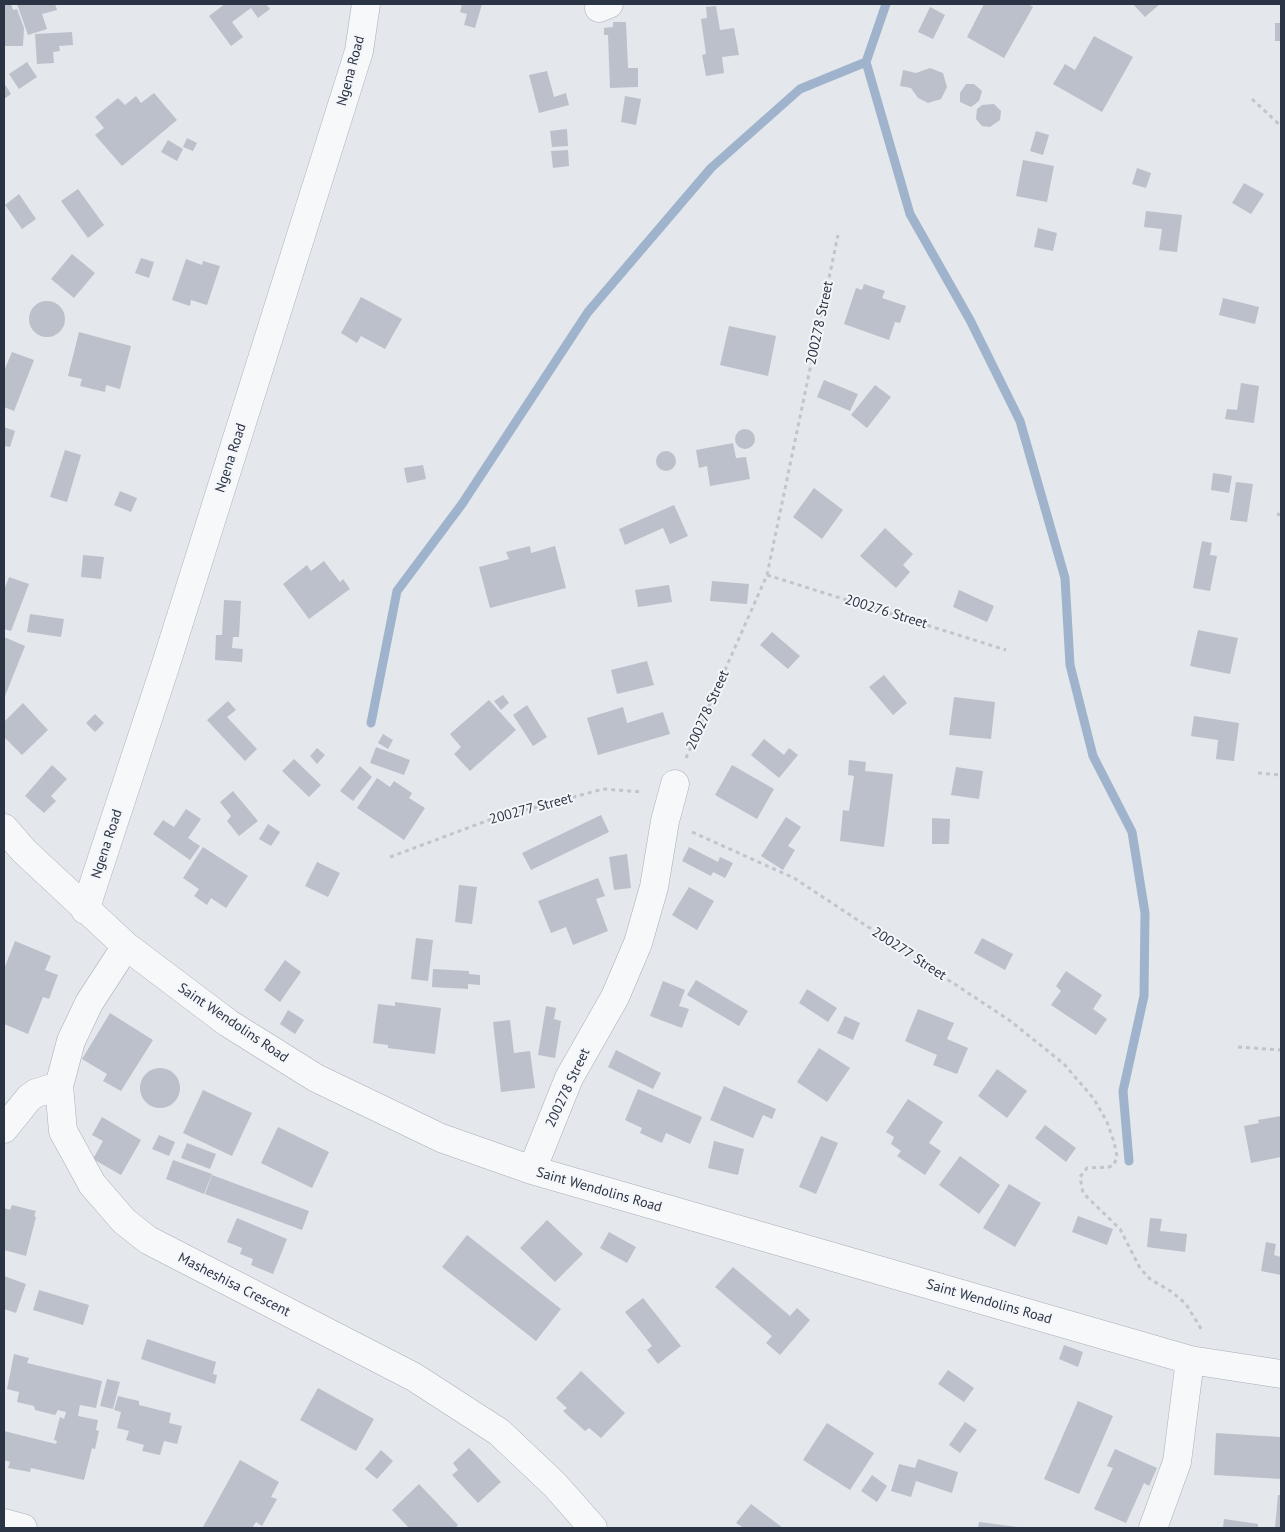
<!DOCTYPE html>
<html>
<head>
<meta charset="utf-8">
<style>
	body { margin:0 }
	#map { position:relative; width:1285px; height:1532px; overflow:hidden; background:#e4e7ec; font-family:"PT Sans",sans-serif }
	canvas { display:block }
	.frame { position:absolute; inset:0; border:5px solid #2b3445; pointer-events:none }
</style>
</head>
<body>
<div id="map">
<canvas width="1285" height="1532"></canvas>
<div class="frame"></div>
</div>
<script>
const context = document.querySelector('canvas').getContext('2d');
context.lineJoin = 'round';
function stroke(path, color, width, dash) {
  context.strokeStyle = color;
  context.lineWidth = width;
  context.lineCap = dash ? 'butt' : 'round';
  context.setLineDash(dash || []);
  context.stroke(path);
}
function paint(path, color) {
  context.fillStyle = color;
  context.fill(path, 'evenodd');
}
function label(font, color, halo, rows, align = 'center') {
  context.font = font + ' "PT Sans",sans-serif';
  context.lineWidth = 4;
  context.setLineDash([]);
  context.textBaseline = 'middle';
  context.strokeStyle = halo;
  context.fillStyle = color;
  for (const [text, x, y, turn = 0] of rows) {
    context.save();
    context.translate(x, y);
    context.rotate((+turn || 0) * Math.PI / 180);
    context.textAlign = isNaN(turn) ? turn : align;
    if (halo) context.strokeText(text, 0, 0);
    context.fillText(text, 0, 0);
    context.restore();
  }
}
const stream = new Path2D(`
	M886,4L866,62L910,214L970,320L1020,421L1065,578L1070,665L1093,756L1132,832L1145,913L1144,996L1123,1091L1129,1161
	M371,723L397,591L462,504L588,312L711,168L800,89L866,62`);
const building = new Path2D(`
	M11,4L13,10L17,9L24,28L23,46H5L4,5Z
	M17,4H55L57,10L42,14L47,29L28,35Z
	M225,4H266L270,9L258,18L251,8L232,22L243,37L231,46L209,16Z
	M462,4H482L475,28L464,25L467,14L460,12Z
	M984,4H1028L1033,7L1004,58L967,37Z
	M1133,4H1160L1145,17Z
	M716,6L720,30L734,28L739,55L722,57L724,73L706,76L702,55L706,54L701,19L707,18L706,7Z
	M930,7L945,15L933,39L918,32Z
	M613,22H626L628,68H638V87L610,88L608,35H604V28L613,27Z
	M1275,23H1281V41H1275Z
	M72,32L73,45L59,46L60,51L53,52L54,63L37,64L35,34Z
	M1094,36L1133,57L1102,112L1053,84L1065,64L1075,70Z
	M27,62L37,77L19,89L9,74Z
	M930,68L943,73L947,87L941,99L928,103L918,98L911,88L900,86L903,70L916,73Z
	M547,71L554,97L566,93L569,105L539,113L529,75Z
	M4,83L11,94L4,99Z
	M966,84H974L982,91L979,101L971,107L960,102V93Z
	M154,93L177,120L122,166L95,135L104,128L95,117L118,98L125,105L136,96L141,103Z
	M625,96L641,99L636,125L621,122Z
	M994,104L1001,111L1000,120L990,127L982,126L976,119L977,109L982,105Z
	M567,129L568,146L552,147L550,131Z
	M1036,131L1049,135L1043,155L1030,151Z
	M187,138L197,143L193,151L183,147Z
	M168,140L183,149L177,161L161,152Z
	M568,150L569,166L553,168L551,151Z
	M1023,160L1054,166L1047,202L1016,196Z
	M1137,168L1151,173L1146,188L1132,184Z
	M1244,183L1264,194L1251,214L1232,203Z
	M78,189L104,225L88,238L61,201Z
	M19,194L36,219L22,229L5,205Z
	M1146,211L1182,215L1177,252L1159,250L1162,229L1144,227Z
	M1038,228L1057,233L1053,251L1034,247Z
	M72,254L95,273L74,298L51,279Z
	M141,258L154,262L149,278L135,273Z
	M186,259L202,265L203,261L220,266L207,305L191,300L190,306L172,300Z
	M864,284L885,291L882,298L906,306L900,323L895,322L889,340L844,324L856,288L862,290Z
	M361,297L402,319L385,349L361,336L357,343L341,333Z
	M1223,298L1259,307L1255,324L1219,315Z
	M29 319a18 18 0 1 1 36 0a18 18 0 1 1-36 0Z
	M729,326L776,336L768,376L720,365Z
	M79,332L131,346L120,389L106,385L105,392L80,386L82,379L68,376Z
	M12,352L34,360L14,411L4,407V371Z
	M824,380L858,394L850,411L817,397Z
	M1241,383L1259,386L1254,423L1225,419L1227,409L1237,410Z
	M875,385L891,397L867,428L851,415Z
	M4,427L15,431L10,447L4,446Z
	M735 439a10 10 0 1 1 20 0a10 10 0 1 1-20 0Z
	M733,443L736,458L746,457L750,479L710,486L707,466L699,468L696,450Z
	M65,450L81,455L67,502L50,497Z
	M656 461a10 10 0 1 1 20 0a10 10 0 1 1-20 0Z
	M423,465L426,479L407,483L404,468Z
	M1213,473L1232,476L1229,493L1211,490Z
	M1236,482L1253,484L1247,522L1230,520Z
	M814,488L843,510L822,539L793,517Z
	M120,491L137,498L131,512L114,505Z
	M674,505L688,536L670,544L663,528L625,545L619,529Z
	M885,528L913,554L903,565L910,572L896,588L860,556Z
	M1202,541L1212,543L1210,555L1217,556L1210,591L1193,588Z
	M530,546L531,553L555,546L566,588L490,608L479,567L509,559L506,552Z
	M83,555L104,557L101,579L81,577Z
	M324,561L340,582L343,579L350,589L309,619L283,584L307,565L311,571Z
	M9,577L29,584L11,631L4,629V590Z
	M712,581L749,584L747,604L710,601Z
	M669,585L672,602L638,607L635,590Z
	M959,590L994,606L987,622L953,607Z
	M224,600L241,601L239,637H233L232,648L243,649L242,662L215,660L216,635H222Z
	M30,614L64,619L61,637L27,632Z
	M1198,630L1238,638L1230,674L1190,666Z
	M772,632L800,656L788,669L760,645Z
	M4,637L25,646L5,696H4Z
	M647,661L654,685L617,694L611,670Z
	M884,675L907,703L893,715L869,687Z
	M503,695L509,703L501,710L494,701Z
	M954,697L995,702L991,739L949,735Z
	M489,700L516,730L470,771L454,754L461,747L450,734Z
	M228,701L236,710L227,717L257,749L245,761L207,720Z
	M23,703L48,730L22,755L4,737V722Z
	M527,705L547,737L533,746L513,715Z
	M623,707L627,723L663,712L670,734L598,755L587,718Z
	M95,714L104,723L95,732L86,723Z
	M1194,716L1239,723L1234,761L1216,759L1218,740L1191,736Z
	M383,734L393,740L388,749L378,743Z
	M764,739L784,755L789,748L798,755L779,778L751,755Z
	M376,747L410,760L404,775L370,763Z
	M317,748L325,755L317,764L310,756Z
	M294,759L321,785L309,797L282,771Z
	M849,760L866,762L865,771L893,774L884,847L840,841L843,810L849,811L854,776L848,775Z
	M52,765L67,779L51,796L56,801L44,813L25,796Z
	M732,765L774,789L757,819L715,795Z
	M360,766L372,777L353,801L340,791Z
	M956,767L983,771L979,799L951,795Z
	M377,778L390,787L394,781L412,793L409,798L425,808L404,840L357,808Z
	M233,791L258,821L239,836L227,821L231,816L220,802Z
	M186,809L201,819L188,838L200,846L190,860L153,834L163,820L174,827Z
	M601,815L609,832L531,870L522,853Z
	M786,817L801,827L788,846L795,850L783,870L761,856Z
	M932,818L950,819L949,844H932Z
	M268,824L280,832L271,846L259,839Z
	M203,847L248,876L226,908L211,898L207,905L194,896L199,889L183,878Z
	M689,847L718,862L720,857L733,863L725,878L713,872L711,876L682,861Z
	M627,854L631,888L614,890L609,857Z
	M317,862L340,873L328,897L305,886Z
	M598,878L605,896L596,899L608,931L573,945L566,927L551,933L538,901Z
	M459,885L477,887L472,924L455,922Z
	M689,887L714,901L697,930L672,915Z
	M416,938L433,940L428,981L411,979Z
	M982,938L1013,954L1005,970L974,953Z
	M15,941L51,956L45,970L58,975L49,999L43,997L28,1034L4,1024V969Z
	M285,960L301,972L280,1002L264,990Z
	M433,969L469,971V974L480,975V985L468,984V989L432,987Z
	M1066,971L1102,995L1093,1009L1107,1019L1096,1035L1051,1005L1061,991L1056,986Z
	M696,980L748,1011L739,1026L687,995Z
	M663,981L685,990L679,1006L689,1009L682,1028L650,1016Z
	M807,989L837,1008L828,1022L799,1003Z
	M395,1002L441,1008L435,1054L388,1048V1045L373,1043L378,1004L395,1006Z
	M546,1006L556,1008L554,1019L561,1021L555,1058L538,1055Z
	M918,1009L954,1023L947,1039L968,1048L957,1074L933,1065L937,1055L905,1041Z
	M288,1010L304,1020L295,1034L280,1024Z
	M110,1013L153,1040L121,1091L103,1081L107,1074L82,1059Z
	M845,1016L860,1023L853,1040L837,1033Z
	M510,1020L514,1053L530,1051L535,1088L501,1092L493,1022Z
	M819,1048L850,1068L827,1102L797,1082Z
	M616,1050L661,1073L653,1089L608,1067Z
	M140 1088a20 20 0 1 1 40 0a20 20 0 1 1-40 0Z
	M997,1069L1027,1091L1007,1118L978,1096Z
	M724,1086L776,1109L772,1119L763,1115L753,1138L710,1120Z
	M638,1089L702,1117L690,1144L666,1133L662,1143L640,1133L642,1128L625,1120Z
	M203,1090L252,1113L232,1156L183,1133Z
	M908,1099L943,1122L929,1143L941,1151L925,1175L897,1156L901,1151L891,1144L894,1137L886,1132Z
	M1281,1116V1157L1251,1163L1244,1126L1259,1123L1258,1120Z
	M102,1117L141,1140L121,1175L93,1159L103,1141L92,1135Z
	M1045,1125L1076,1148L1066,1162L1035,1138Z
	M278,1127L329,1152L312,1188L261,1163Z
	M159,1135L175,1142L169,1156L152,1149Z
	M821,1136L838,1143L816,1194L799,1187Z
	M714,1141L744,1149L738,1175L708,1168Z
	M187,1143L216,1154L210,1169L181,1158Z
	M960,1156L1000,1185L979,1214L939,1185Z
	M173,1160L212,1174L204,1194L166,1179Z
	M212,1175L309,1211L302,1230L205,1194Z
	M1009,1184L1041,1203L1015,1247L983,1228Z
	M12,1205L36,1211L34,1216L36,1217L26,1256L4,1250V1208L10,1210Z
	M1078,1216L1113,1229L1107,1245L1072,1232Z
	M237,1218L287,1239L273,1274L251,1265L253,1259L240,1254L242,1248L227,1242Z
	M1150,1218L1162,1219L1160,1231L1187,1234L1185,1252L1147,1247Z
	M547,1220L583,1254L555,1282L520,1248Z
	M609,1232L636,1247L627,1263L600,1248Z
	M467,1235L561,1309L536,1341L442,1267Z
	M1266,1242L1276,1244L1274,1255L1281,1257V1275L1261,1271Z
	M733,1267L790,1316L797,1308L810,1320L780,1355L766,1343L772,1336L715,1287Z
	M4,1276L26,1284L16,1313L4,1309Z
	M39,1290L89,1305L83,1325L33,1310Z
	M643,1298L681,1346L658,1364L647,1350L652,1346L625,1312Z
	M147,1339L216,1362L213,1374L217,1375L215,1384L141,1359Z
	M1064,1345L1083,1352L1078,1367L1059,1359Z
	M14,1354L29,1358L27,1363L102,1381L96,1408L80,1405L78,1416L98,1420L96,1430L99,1431L95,1449L92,1448L84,1480L31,1468L30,1472L8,1468L10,1462L4,1460V1431L56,1444L57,1441L54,1440L60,1417L64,1419L66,1412L58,1410L55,1415L35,1410L34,1406L17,1402L19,1392L7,1389Z
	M948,1370L974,1388L964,1402L938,1384Z
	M581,1371L625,1413L601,1438L589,1428L585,1431L563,1411L567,1408L556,1398Z
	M107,1379L120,1382L113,1409L100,1406Z
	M318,1388L374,1419L356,1451L300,1420Z
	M118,1396L139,1401V1405L171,1413L169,1423L182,1426L177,1444L164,1441L160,1455L142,1451L144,1445L126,1440L129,1431L117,1428L121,1412L114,1410Z
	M1078,1401L1113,1416L1079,1494L1044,1479Z
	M965,1422L977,1430L960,1453L949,1445Z
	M827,1423L874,1453L850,1490L803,1460Z
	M1216,1433L1281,1437V1479L1214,1475Z
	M469,1448L501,1482L478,1503L452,1475L458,1470L453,1463Z
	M1115,1449L1157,1468L1149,1486L1144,1483L1126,1523L1094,1509L1113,1468L1107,1466Z
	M381,1450L393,1461L377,1479L365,1469Z
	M918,1459L958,1472L952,1493L916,1481L911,1497L891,1491L899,1464L915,1468Z
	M240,1460L279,1482L271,1497L277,1499L262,1526L256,1522L252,1528H205L203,1527Z
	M872,1475L887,1486L877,1502L861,1491Z
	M419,1484L458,1525L455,1528H409L392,1510Z
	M1278,1495H1281V1528H1275Z
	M751,1504L783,1528H744L736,1523Z
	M1224,1519L1258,1524V1528H1223Z
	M979,1522L1018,1527V1528H978Z`);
const path = new Path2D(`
	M1252,99L1281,126
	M1277,514L1281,515
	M767,575L1006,650
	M686,758L767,575L838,235
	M1258,773L1281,775
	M692,832L794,878L1009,1020L1064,1064L1094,1099L1107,1122L1114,1142L1117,1156L1114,1165L1109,1167L1087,1168L1080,1177L1083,1193L1120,1229L1140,1268L1150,1279L1172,1292L1186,1304L1203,1332
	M390,857L489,820L603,789L642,792
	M1238,1047L1281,1050`);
const minor = new Path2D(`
	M599,8L609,4
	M4,828L24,851L126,946L228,1023L316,1078L441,1138L532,1170L1190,1360L1281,1374
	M85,910L165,667L359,51L366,4
	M126,946L89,1003L71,1041L59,1086L63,1131L92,1184L124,1221L148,1240L414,1377L499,1432L555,1485L593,1528
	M4,1129L29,1098L36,1093L59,1086
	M532,1170L569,1078L615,997L638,943L654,887L665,821L675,784
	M4,1523L23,1528
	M1153,1528L1177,1462L1190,1360`);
const streetNames = [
	["Ngena Road",351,71,-75],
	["200278 Street",820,323,-78],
	["Ngena Road",231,458,-72],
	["200276 Street",886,612,17],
	["200278 Street",708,710,-66],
	["200277 Street",531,809,-15],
	["Ngena Road",107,844,-72],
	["200277 Street",909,954,33],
	["Saint Wendolins Road",233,1023,34],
	["200278 Street",568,1088,-65],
	["Saint Wendolins Road",599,1190,16],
	["Masheshisa Crescent",234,1285,27],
	["Saint Wendolins Road",989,1302,16]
];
stroke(stream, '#9fb4cc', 9);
paint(building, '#bbc0ca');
stroke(minor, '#a9aeb7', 29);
stroke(path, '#c2c5cb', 3, [4, 4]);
stroke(minor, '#f7f8fa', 28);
label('14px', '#2b3445', '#f4f6f9', streetNames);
</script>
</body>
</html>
